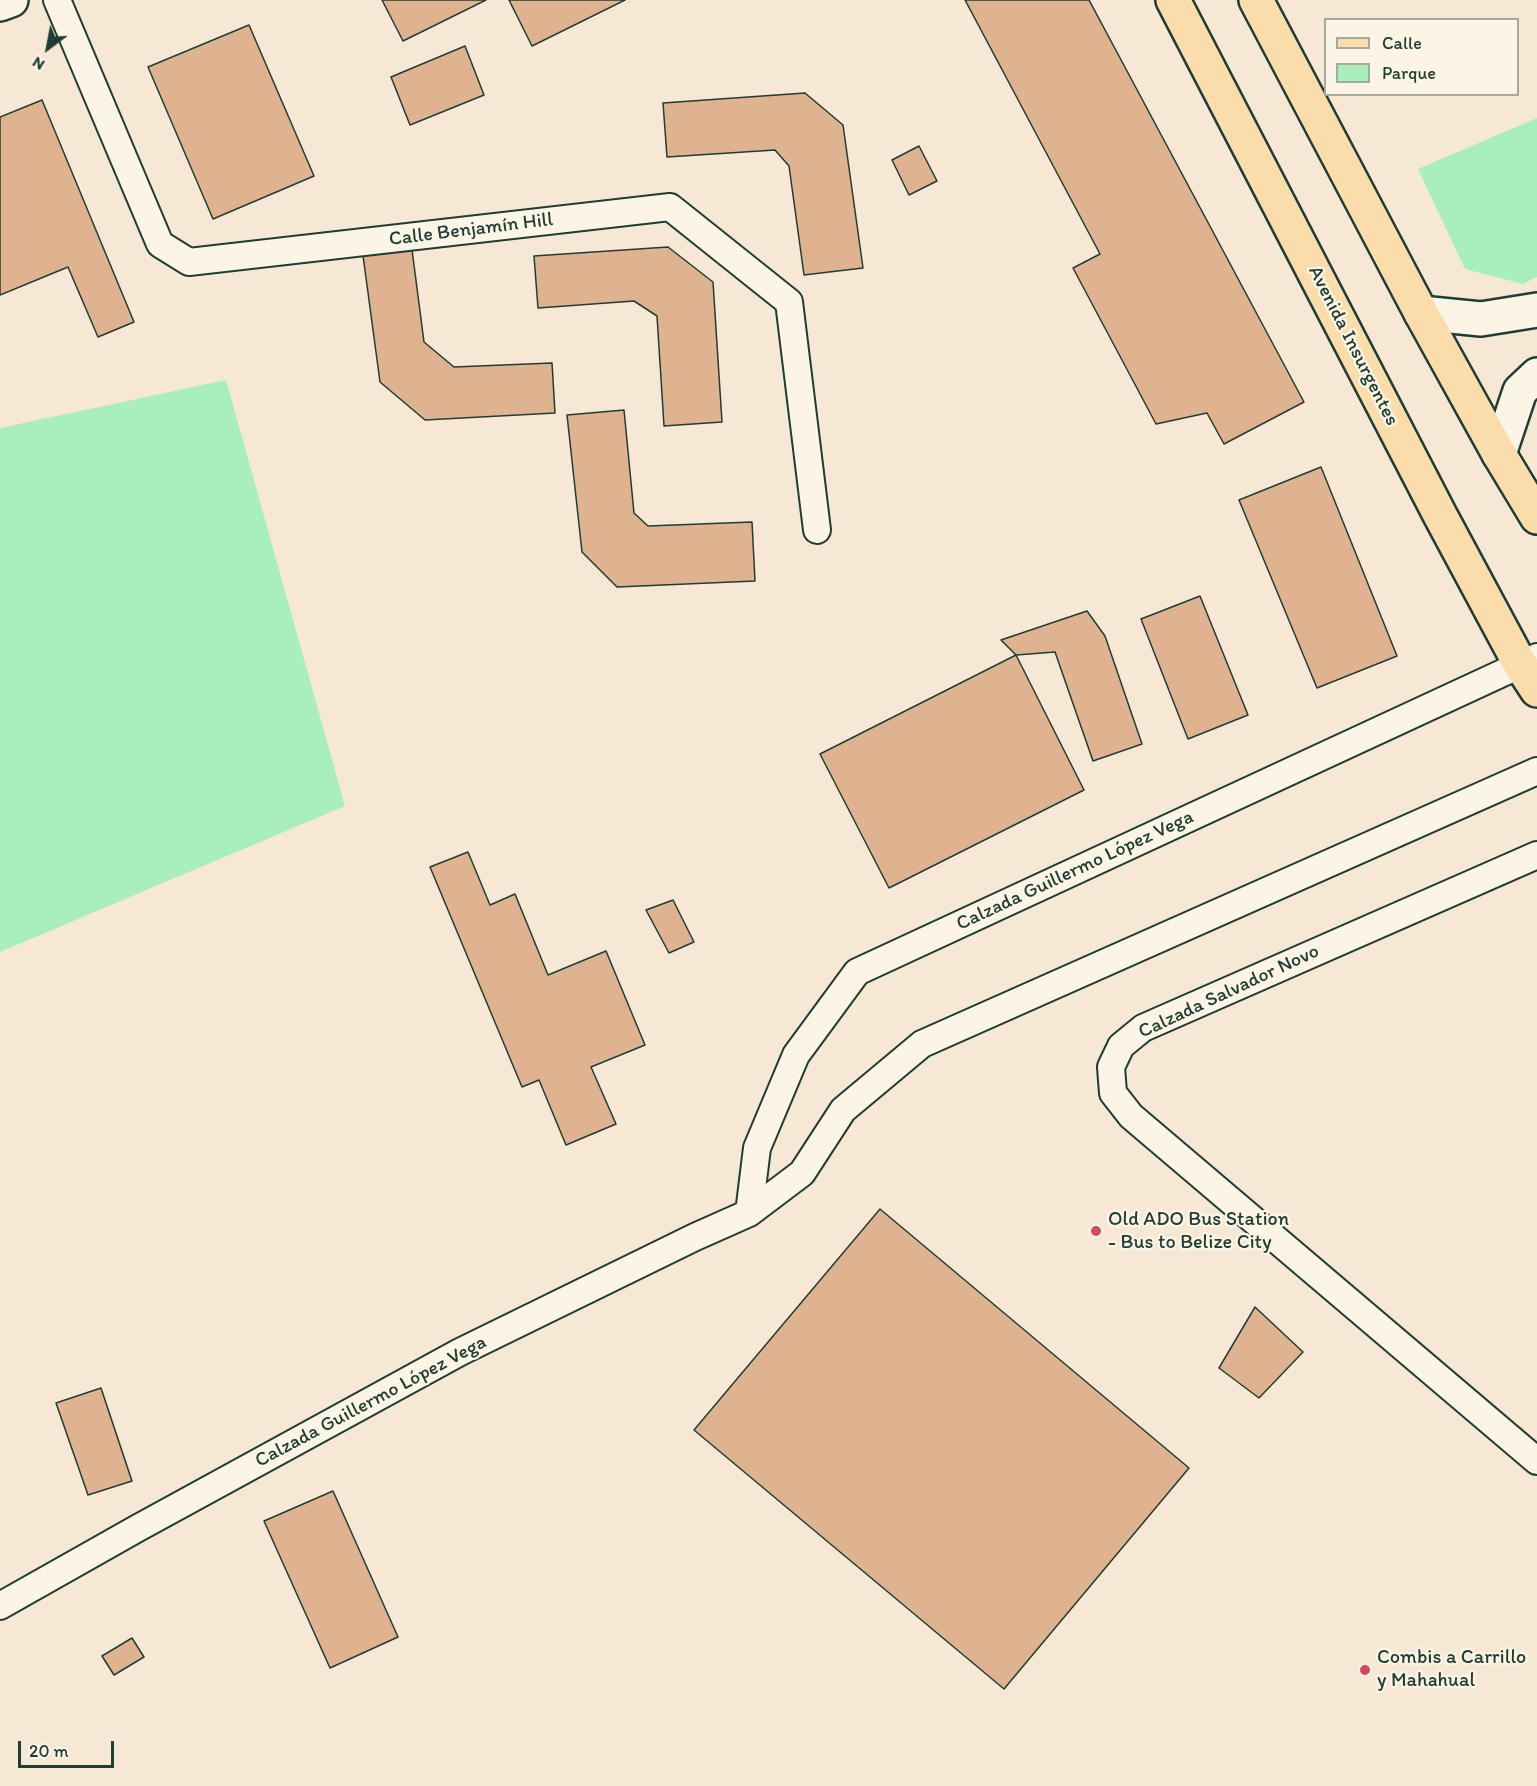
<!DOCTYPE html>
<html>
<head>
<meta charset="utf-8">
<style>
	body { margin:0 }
	#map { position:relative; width:1537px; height:1786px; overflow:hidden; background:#f6e8d4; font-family:Itim,sans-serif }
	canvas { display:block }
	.legend { position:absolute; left:1324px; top:18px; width:195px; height:78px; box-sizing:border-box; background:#fcf5e5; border:2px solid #a4ab9e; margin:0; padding:8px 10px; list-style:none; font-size:18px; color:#1f3d34 }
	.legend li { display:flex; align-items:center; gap:12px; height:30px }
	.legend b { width:30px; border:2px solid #a4ab9e }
	.north { position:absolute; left:18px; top:18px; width:60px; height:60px; -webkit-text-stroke:4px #fcf5e5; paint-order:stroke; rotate:212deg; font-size:16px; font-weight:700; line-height:24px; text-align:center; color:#1f3d34 }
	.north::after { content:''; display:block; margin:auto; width:21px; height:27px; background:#1f3d34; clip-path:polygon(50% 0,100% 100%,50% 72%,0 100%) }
	.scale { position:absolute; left:18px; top:1741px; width:96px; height:27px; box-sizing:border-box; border:3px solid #1f3d34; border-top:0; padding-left:8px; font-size:18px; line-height:21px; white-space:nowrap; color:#1f3d34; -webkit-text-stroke:4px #fcf5e5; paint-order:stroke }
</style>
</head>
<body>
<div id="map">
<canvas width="1537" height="1786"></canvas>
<ul class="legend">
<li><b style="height:8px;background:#faddab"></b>Calle</li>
<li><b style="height:16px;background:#a9efbb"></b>Parque</li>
</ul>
<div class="north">N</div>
<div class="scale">20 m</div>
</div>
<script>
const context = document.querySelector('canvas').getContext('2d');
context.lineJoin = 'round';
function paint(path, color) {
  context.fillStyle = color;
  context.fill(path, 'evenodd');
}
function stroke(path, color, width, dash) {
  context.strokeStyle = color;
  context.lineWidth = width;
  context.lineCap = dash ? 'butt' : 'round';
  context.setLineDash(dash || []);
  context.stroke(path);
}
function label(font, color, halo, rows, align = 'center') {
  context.font = font + ' Itim,sans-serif';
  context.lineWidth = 4.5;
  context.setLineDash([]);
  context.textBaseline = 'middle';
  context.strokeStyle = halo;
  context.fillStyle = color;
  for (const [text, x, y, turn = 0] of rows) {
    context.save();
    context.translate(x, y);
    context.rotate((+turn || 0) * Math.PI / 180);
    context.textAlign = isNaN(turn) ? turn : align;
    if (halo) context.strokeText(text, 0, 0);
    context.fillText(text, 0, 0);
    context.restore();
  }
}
const green = new Path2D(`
	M1537,118V277L1523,284L1465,269L1418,169Z
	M226,380L345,806L0,952V428Z`);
const building = new Path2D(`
	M382,0H486L403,41Z
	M509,0H625L532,46Z
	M965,0H1089L1304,402L1224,444L1207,413L1156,424L1073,268L1100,254Z
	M249,25L314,176L213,219L148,67Z
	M465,46L484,95L410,125L391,77Z
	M805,93L843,125L863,268L804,275L789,166L775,150L667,157L663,103Z
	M42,100L134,322L98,337L68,267L0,295V117Z
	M919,146L937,181L909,195L892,160Z
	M411,242L424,342L454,367L552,363L555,413L425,420L380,382L362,248Z
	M668,247L713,282L722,422L664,426L657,316L634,301L538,308L534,256Z
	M624,410L634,513L648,526L752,522L755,581L617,587L582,552L567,415Z
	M1321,467L1397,656L1317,688L1239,500Z
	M1200,596L1248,715L1188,739L1141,619Z
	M1087,611L1105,636L1142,744L1093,761L1055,652L1016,655L1001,640Z
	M1016,655L1084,790L889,888L820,754Z
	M468,852L490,905L515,894L548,975L606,951L645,1045L591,1067L616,1124L566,1145L539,1080L522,1087L430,867Z
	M673,900L694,942L669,953L646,910Z
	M880,1209L1189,1468L1004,1689L694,1430Z
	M1255,1307L1303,1352L1259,1398L1219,1368Z
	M101,1388L132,1481L88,1495L56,1403Z
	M333,1491L398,1637L330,1668L264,1521Z
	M132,1638L144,1657L114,1675L102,1656Z`);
const street = new Path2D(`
	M57,0L160,244L189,262L670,207L789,302L817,530
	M1537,855L1143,1028L1121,1046L1111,1067L1113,1093L1131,1116L1537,1461
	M749,1213L757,1148L796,1055L857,972L1537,657
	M0,1606L138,1528L460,1352L695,1237L749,1213L802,1173L843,1110L922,1044L1537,771`);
const secondary = new Path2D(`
	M0,4L11,0
	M1421,313L1481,319L1537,310
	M1499,454L1520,391L1537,375`);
const primary = new Path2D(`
	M1173,0L1440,515L1520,664L1537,690
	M1256,0L1421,313L1499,454L1537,517`);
const markers = [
	[1096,1231,6,"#d1495b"],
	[1365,1670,6,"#d1495b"]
];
const streetNames = [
	["Calle Benjamín Hill",471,230,-7],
	["Avenida Insurgentes",1353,346,63],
	["Calzada Guillermo López Vega",1075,871,-25],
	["Calzada Salvador Novo",1229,992,-25],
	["Calzada Guillermo López Vega",371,1402,-28]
];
const poiNames = [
	["Old ADO Bus Station",1108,1220],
	["- Bus to Belize City",1108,1243],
	["Combis a Carrillo",1377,1658],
	["y Mahahual",1377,1681]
];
paint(green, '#a9efbb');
paint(building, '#dfb38f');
stroke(building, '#1f3d34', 1.5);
stroke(street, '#1f3d34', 30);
stroke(secondary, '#1f3d34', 38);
stroke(primary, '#1f3d34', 38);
stroke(street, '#fcf5e5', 26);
stroke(secondary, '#fcf5e5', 33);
stroke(primary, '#faddab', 33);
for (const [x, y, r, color] of markers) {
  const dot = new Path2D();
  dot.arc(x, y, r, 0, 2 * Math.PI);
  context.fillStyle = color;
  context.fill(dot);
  stroke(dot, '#fcf5e5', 2);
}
label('20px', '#1f3d34', '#fcf5e5', streetNames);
label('20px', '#1f3d34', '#fcf5e5', poiNames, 'left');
</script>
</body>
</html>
